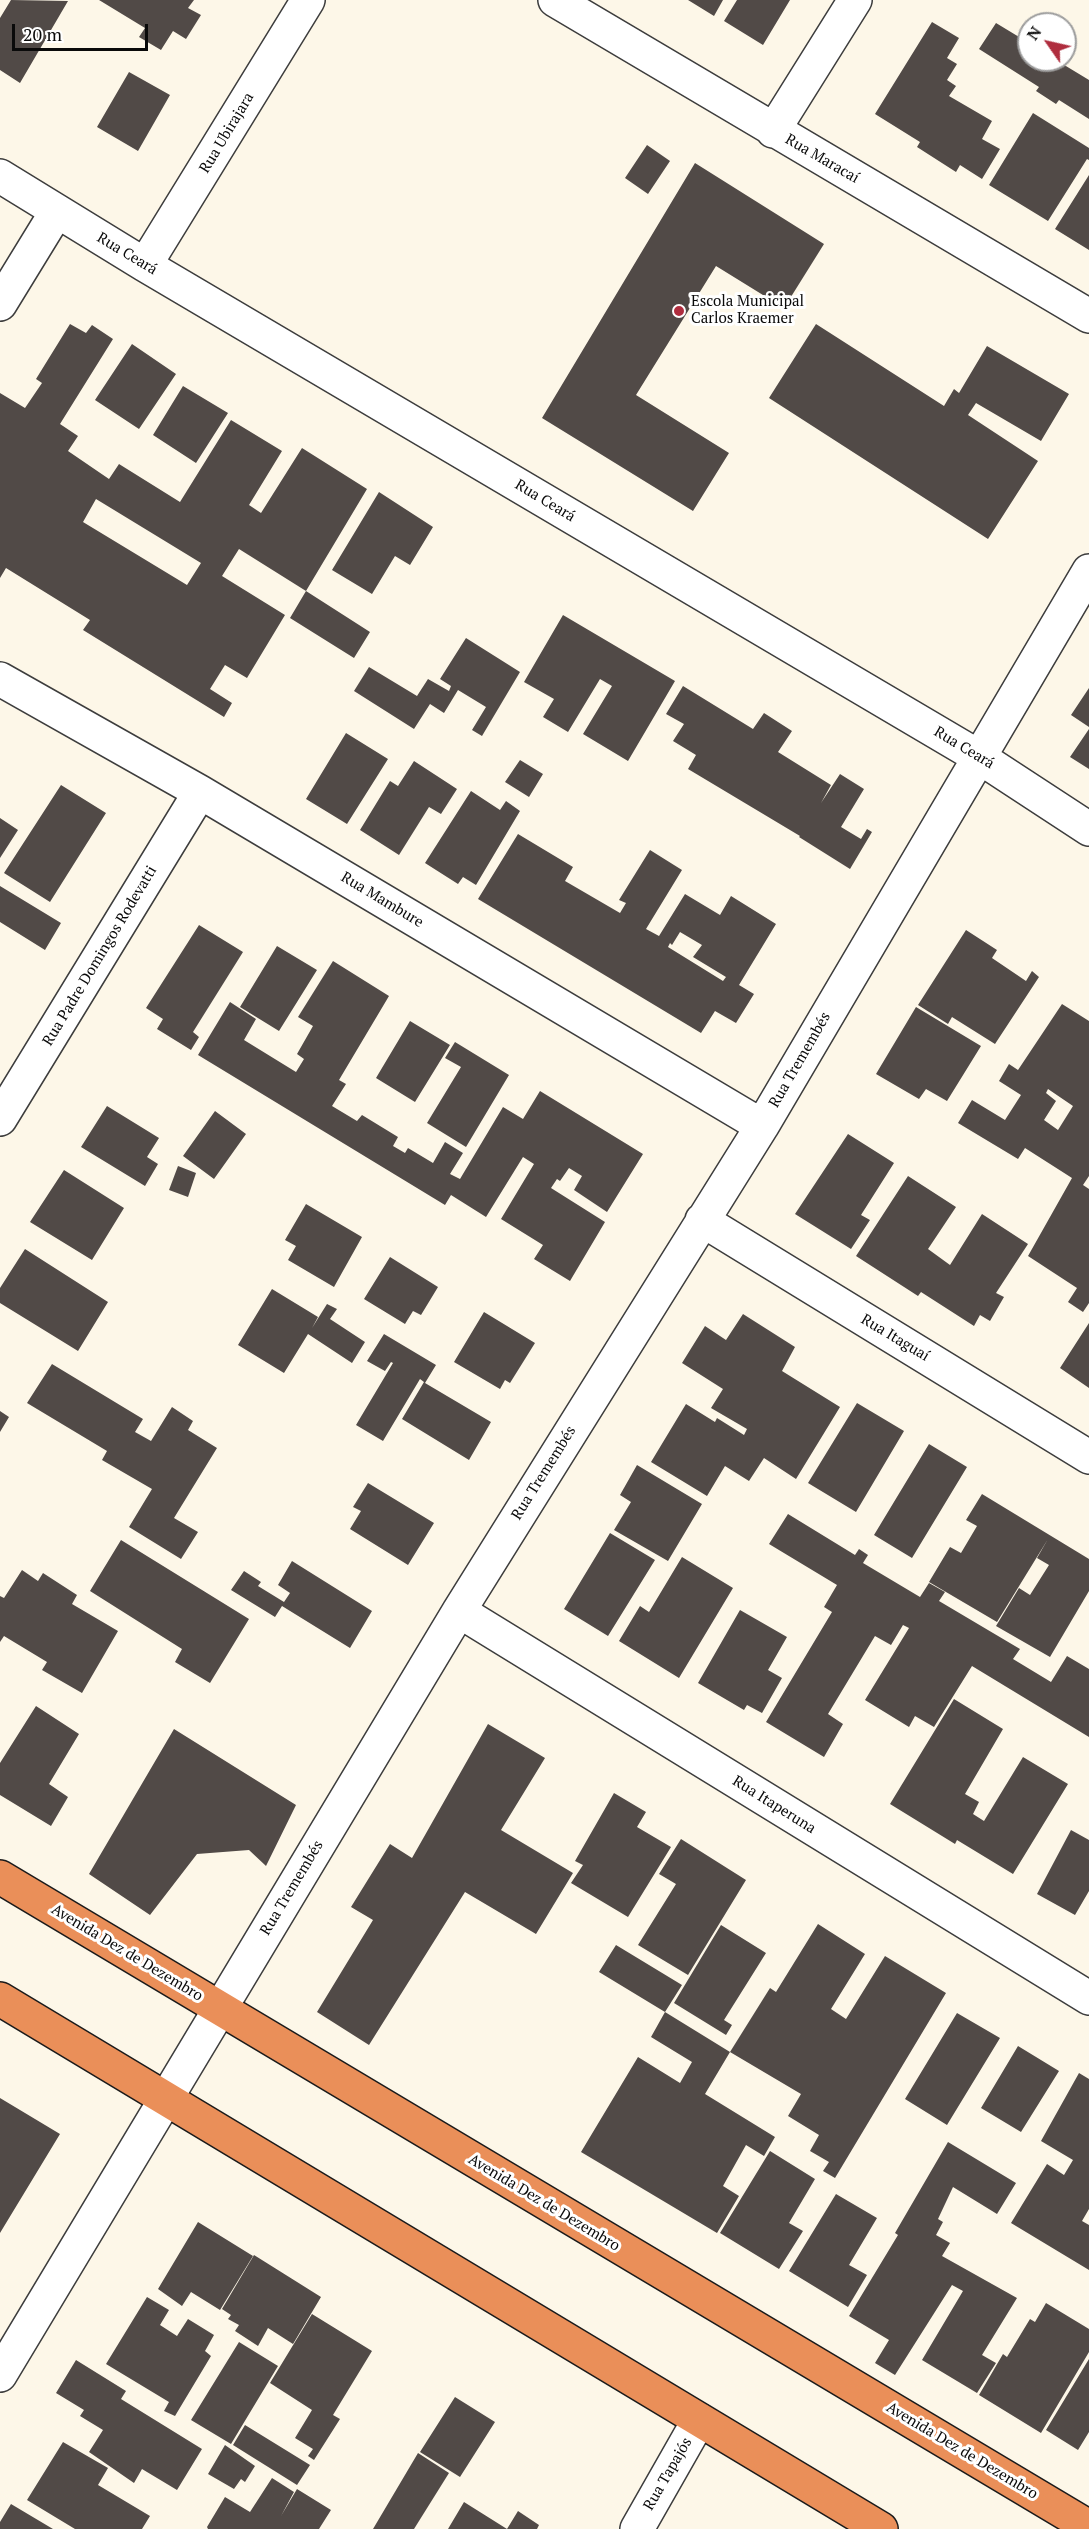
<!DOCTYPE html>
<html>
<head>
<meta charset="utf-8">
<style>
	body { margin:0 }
	#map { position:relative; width:1089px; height:2529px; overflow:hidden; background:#fdf7e8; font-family:"PT Serif",serif }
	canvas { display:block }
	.north { position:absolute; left:1017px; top:12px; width:60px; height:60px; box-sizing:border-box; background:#fff; border:2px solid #9d9d9d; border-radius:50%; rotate:304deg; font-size:16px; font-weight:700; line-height:24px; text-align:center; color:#0a0a0a }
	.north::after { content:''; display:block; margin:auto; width:21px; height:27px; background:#af2d3e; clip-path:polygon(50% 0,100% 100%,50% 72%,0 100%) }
	.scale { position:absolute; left:12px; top:24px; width:136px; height:27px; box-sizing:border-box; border:3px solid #0a0a0a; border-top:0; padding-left:8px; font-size:18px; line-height:21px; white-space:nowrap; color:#0a0a0a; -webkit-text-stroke:4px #fff; paint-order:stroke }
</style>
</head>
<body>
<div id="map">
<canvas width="1089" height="2529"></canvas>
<div class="north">N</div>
<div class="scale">20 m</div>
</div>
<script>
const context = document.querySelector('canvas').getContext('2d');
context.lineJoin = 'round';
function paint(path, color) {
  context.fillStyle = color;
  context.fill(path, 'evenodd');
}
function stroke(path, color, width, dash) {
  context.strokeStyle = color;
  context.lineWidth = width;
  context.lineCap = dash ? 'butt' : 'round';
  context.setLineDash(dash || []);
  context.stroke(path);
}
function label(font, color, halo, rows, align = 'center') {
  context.font = font + ' "PT Serif",serif';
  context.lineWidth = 6;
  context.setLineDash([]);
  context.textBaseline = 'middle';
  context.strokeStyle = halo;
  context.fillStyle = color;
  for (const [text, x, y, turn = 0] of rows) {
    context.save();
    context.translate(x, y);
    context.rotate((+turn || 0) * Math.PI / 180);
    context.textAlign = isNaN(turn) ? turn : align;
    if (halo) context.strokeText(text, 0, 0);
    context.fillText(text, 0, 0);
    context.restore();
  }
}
const building = new Path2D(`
	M11,0L68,1L20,83L0,70V18Z
	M99,0H194L188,8L201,15L186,39L173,31L161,50L139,37L145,28Z
	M688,0H723L714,16Z
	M737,0H790L763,45L724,21Z
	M932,22L959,38L947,58L957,64L947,80L956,86L949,96L992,121L982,139L1000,149L982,179L960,165L956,172L917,147L920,142L875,114Z
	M996,23L1029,43V60H1056L1089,80V119L1059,100L1056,104L1036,91L1039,87L979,49Z
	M129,72L170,95L138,151L97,127Z
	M1033,113L1089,148V160L1087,159L1048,221L989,185Z
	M647,145L670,161L648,194L625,178Z
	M695,163L824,244L784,308L716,266L636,395L729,453L693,511L542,418Z
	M1089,175V250L1055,229Z
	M70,324L86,333L92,325L113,339L60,424L78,436L68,451L109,479L119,464L180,502L231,420L282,451L249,505L261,513L302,448L367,489L306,591L370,632L354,658L290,618L306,591L239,549L222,576L285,615L247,678L225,665L210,689L232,703L224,717L83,630L90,620L6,568L0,578V393L25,408L42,383L36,379ZM96,499L201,563L187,585L83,522Z
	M816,324L944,406L954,389L959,393L987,346L1069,394L1041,441L976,403L968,415L1038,461L988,539L769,398Z
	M132,344L176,374L139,429L95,400Z
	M183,386L228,413L196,463L153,435Z
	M379,492L433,527L410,565L395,556L372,594L332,570Z
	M563,615L675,681L628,761L583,734L612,686L600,679L568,732L543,717L554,699L524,682Z
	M466,638L520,672L482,736L472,730L486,707L458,690L444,713L430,704L414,729L354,691L369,667L417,696L428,679L449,691L451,686L440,679Z
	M683,686L753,729L764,713L792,731L778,752L831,785L821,803L840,774L864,789L841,827L861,839L867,829L872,832L850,869L799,837L800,836L688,769L696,755L673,741L684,724L666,714Z
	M1089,688V727L1071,715Z
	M1089,729V769L1070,757Z
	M346,733L388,759L347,824L306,799Z
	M520,760L543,774L529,797L505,782Z
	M414,761L457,789L441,814L429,807L399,855L360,830L390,781L398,786Z
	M61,785L106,813L50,902L4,873Z
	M471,791L500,810L506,801L520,811L476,885L463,877L458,884L425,863Z
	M0,818L18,830L0,858Z
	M518,834L573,867L565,881L620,913L626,903L619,900L650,850L682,870L646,929L659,936L685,894L720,915L731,896L776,924L739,985L754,994L736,1023L715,1011L701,1033L478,899ZM680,932L702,945L693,957L726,977L723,981L668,947L670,943L672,945Z
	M0,886L61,923L45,950L0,922Z
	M199,925L243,952L193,1032L199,1037L191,1050L157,1029L163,1019L146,1008Z
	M966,930L997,950L992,958L1026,981L1032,971L1039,977L995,1044L952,1017L948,1024L918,1005Z
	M277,946L317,970L279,1031L240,1007Z
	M333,961L389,996L339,1080L346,1084L332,1106L357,1121L362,1115L398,1137L393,1146L405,1153L408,1148L433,1163L445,1142L463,1153L450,1174L460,1179L503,1107L523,1119L540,1091L643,1154L607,1212L574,1190L582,1176L569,1168L560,1181L557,1179L551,1188L605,1222L570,1281L534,1259L543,1245L501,1219L534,1164L523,1157L486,1217L451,1195L445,1205L198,1055L230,1002L256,1019L244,1040L296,1072L304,1059L297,1054L313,1026L298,1017Z
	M1062,1004L1089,1021V1176L1083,1185L1089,1189V1303L1083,1312L1068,1302L1077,1288L1028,1256L1072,1178L1025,1148L1018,1159L958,1123L972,1100L1005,1120L1021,1095L999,1081L1009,1064L1018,1070ZM1048,1089L1073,1106L1058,1130L1044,1120L1056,1101L1046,1093Z
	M916,1007L981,1046L947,1101L926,1089L919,1099L876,1074Z
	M410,1021L450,1045L415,1102L376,1078Z
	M455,1042L509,1075L466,1147L427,1123L461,1067L445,1058Z
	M107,1106L159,1138L147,1157L158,1164L145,1186L81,1147Z
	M215,1111L246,1134L214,1179L183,1156Z
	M848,1134L894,1163L861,1215L870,1220L851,1249L795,1214Z
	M178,1166L196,1173L188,1197L169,1190Z
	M64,1170L124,1208L92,1260L30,1222Z
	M908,1176L956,1207L928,1249L950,1265L982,1214L1028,1244L996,1293L1004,1297L990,1321L980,1315L974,1326L921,1292L918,1296L856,1256Z
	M306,1204L362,1237L334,1287L288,1260L296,1246L285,1240Z
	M25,1249L108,1302L78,1351L0,1303V1288Z
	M390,1257L438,1287L421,1315L413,1311L405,1324L364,1299Z
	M272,1289L318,1317L312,1328L327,1304L337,1309L330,1319L365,1342L352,1363L308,1334L284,1373L238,1345Z
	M484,1312L535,1343L510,1383L505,1380L500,1389L454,1362Z
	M743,1314L795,1347L782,1371L840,1407L796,1479L764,1458L749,1481L725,1466L707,1496L651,1462L686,1404L715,1422L717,1418L744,1435L747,1429L711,1408L723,1389L682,1363L705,1326L726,1340Z
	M1089,1323V1388L1060,1368Z
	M384,1334L436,1365L425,1383L491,1422L469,1460L402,1419L424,1382L420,1379L383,1441L356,1425L393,1363L391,1362L385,1371L367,1361Z
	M52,1364L143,1419L135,1432L151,1441L172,1407L193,1421L188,1430L217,1448L174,1518L198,1532L181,1559L129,1527L152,1489L102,1460L107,1451L27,1403Z
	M857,1403L904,1431L856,1512L808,1483Z
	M0,1411L9,1417L0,1432Z
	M929,1444L967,1467L912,1558L874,1535Z
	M637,1465L702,1504L668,1561L614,1530L631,1502L620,1495Z
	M368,1483L434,1523L408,1565L350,1529L361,1511L353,1507Z
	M982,1494L1089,1559V1591L1050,1657L996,1626L1019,1588L1030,1595L1049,1565L1037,1558L1048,1539L997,1622L929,1582L950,1547L961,1553L977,1526L966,1520Z
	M788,1514L855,1555L859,1549L868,1555L863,1563L920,1597L929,1583L945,1592L939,1601L1020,1649L1013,1659L1051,1682L1067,1656L1089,1669V1737L972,1666L934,1727L915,1716L909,1727L865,1700L909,1628L903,1625L891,1645L875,1636L828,1714L843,1724L824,1757L766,1722L832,1612L824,1607L837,1585L769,1544Z
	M610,1533L655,1560L608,1636L564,1609Z
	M121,1540L249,1619L210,1683L175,1662L182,1649L90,1591Z
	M682,1557L733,1588L679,1678L619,1641L640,1606L649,1612Z
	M292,1561L372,1611L350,1648L282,1606L275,1617L231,1590L244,1571L261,1582L258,1586L284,1602L290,1593L278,1585Z
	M22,1570L38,1581L43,1573L77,1595L72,1604L118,1631L82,1693L42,1670L47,1662L4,1636L0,1642V1596L4,1598Z
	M740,1610L787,1637L768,1670L782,1678L762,1713L747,1705L744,1710L698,1683Z
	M954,1699L1003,1729L965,1794L979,1802L973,1814L984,1821L1023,1757L1068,1784L1013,1874L957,1840L955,1844L890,1804Z
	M36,1706L79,1734L49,1784L68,1797L51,1826L0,1795V1763Z
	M488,1724L545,1758L501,1830L573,1873L536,1934L465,1892L369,2045L317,2012L373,1920L351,1907L390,1844L412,1858Z
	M174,1729L296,1805L266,1866L249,1850L197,1854L150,1915L89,1874Z
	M614,1793L646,1812L637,1827L671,1847L628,1917L571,1883L583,1865L575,1861Z
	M1071,1830L1089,1840V1891L1075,1915L1037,1894Z
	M681,1839L746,1880L688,1975L638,1945L676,1884L659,1874Z
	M818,1924L865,1954L831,2009L846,2019L885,1956L946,1993L835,2178L823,2171L829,2162L810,2151L819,2135L788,2116L801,2094L730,2052L770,1988L776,1992Z
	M721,1925L766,1953L724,2020L732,2025L726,2035L674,2003Z
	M616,1945L682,1985L665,2012L599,1972Z
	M665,2012L730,2052L705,2094L775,2137L764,2156L746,2145L723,2186L739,2196L717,2233L581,2152L638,2057L680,2083L692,2062L651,2037Z
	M957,2013L1000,2038L947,2125L905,2099Z
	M1018,2046L1059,2071L1021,2132L981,2108Z
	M1079,2073L1089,2079V2209L1082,2221L1089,2225V2270L1011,2223L1047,2164L1064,2175L1073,2160L1041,2141Z
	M0,2098L60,2134L0,2233Z
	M948,2142L1016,2183L997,2214L953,2187L938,2219L943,2222L936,2235L950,2243L942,2256L1017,2298L982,2355L996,2363L977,2393L922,2360L963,2291L952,2285L895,2375L875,2363L889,2340L849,2316L898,2235L895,2233Z
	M770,2151L815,2179L789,2223L803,2231L779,2269L720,2233Z
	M836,2194L877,2218L849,2265L867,2275L848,2307L789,2271Z
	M198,2222L253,2256L220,2310L191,2292L182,2306L158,2289Z
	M254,2255L321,2297L293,2344L268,2328L258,2346L235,2331L239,2325L228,2319L231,2315L222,2309Z
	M147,2297L169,2310L160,2325L177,2336L188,2319L214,2335L205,2351L211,2356L175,2416L164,2411L169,2402L106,2364Z
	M1046,2303L1089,2329V2352L1041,2433L979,2395L1003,2354L1007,2357L1030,2319L1035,2322Z
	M312,2314L372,2351L333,2415L340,2419L314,2460L308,2456L313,2449L295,2438L312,2410L270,2383Z
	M239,2342L278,2366L231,2444L191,2420Z
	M1089,2359V2432L1078,2450L1046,2430Z
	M76,2360L126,2391L121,2399L202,2449L177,2490L142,2469L134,2483L89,2452L103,2430L80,2416L84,2410L56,2393Z
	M455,2397L495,2422L460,2477L420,2452Z
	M245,2425L310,2465L297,2485L233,2445Z
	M63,2442L108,2468L98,2485L150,2516L142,2529H75L27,2500Z
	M225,2445L255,2466L245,2482L241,2479L234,2489L208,2474Z
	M418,2453L449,2473L414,2529H373Z
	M272,2478L294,2492L281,2516L297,2489L331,2510L319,2529H208L207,2527L225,2497L250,2512Z
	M464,2502L507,2529H448Z
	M11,2504L53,2529H0V2522Z
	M518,2511L539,2525L537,2529H507Z`);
const minor = new Path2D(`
	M555,0L1089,316
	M773,131L855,0
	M0,176L145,265L979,757L1089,829
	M145,265L308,0
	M0,304L57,211
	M0,679L200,792L762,1126
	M0,1119L200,792
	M702,1220L1089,1457
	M459,1611L1089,1998
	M0,2375L459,1611L762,1126L1089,571
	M637,2529L699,2420`);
const highway = new Path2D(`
	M0,1877L1089,2527
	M0,1999L881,2529`);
const markers = [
	[679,311,6,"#af2d3e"]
];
const streetNames = [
	["Rua Ubirajara",227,133,-59],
	["Rua Maracaí",822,159,30],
	["Rua Ceará",127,254,31],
	["Rua Ceará",545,501,31],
	["Rua Ceará",964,748,31],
	["Rua Mambure",382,900,31],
	["Rua Padre Domingos Rodevatti",100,956,-59],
	["Rua Tremembés",800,1060,-60],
	["Rua Itaguaí",895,1338,31],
	["Rua Tremembés",544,1473,-58],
	["Rua Itaperuna",774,1805,32],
	["Rua Tremembés",292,1888,-59],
	["Avenida Dez de Dezembro",127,1953,31],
	["Avenida Dez de Dezembro",544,2203,31],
	["Avenida Dez de Dezembro",962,2451,31],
	["Rua Tapajós",668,2474,-60]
];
const poiNames = [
	["Escola Municipal",691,302],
	["Carlos Kraemer",691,319]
];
paint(building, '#514a47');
stroke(minor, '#3d3d3d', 36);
stroke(highway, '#1b1b1b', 36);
stroke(minor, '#fff', 33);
stroke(highway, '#ea8f59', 33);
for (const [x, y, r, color] of markers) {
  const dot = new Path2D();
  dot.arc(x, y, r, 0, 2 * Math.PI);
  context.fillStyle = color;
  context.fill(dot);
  stroke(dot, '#fff', 2);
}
label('15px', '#0a0a0a', '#fff', streetNames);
label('15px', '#0a0a0a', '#fff', poiNames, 'left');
</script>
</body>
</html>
